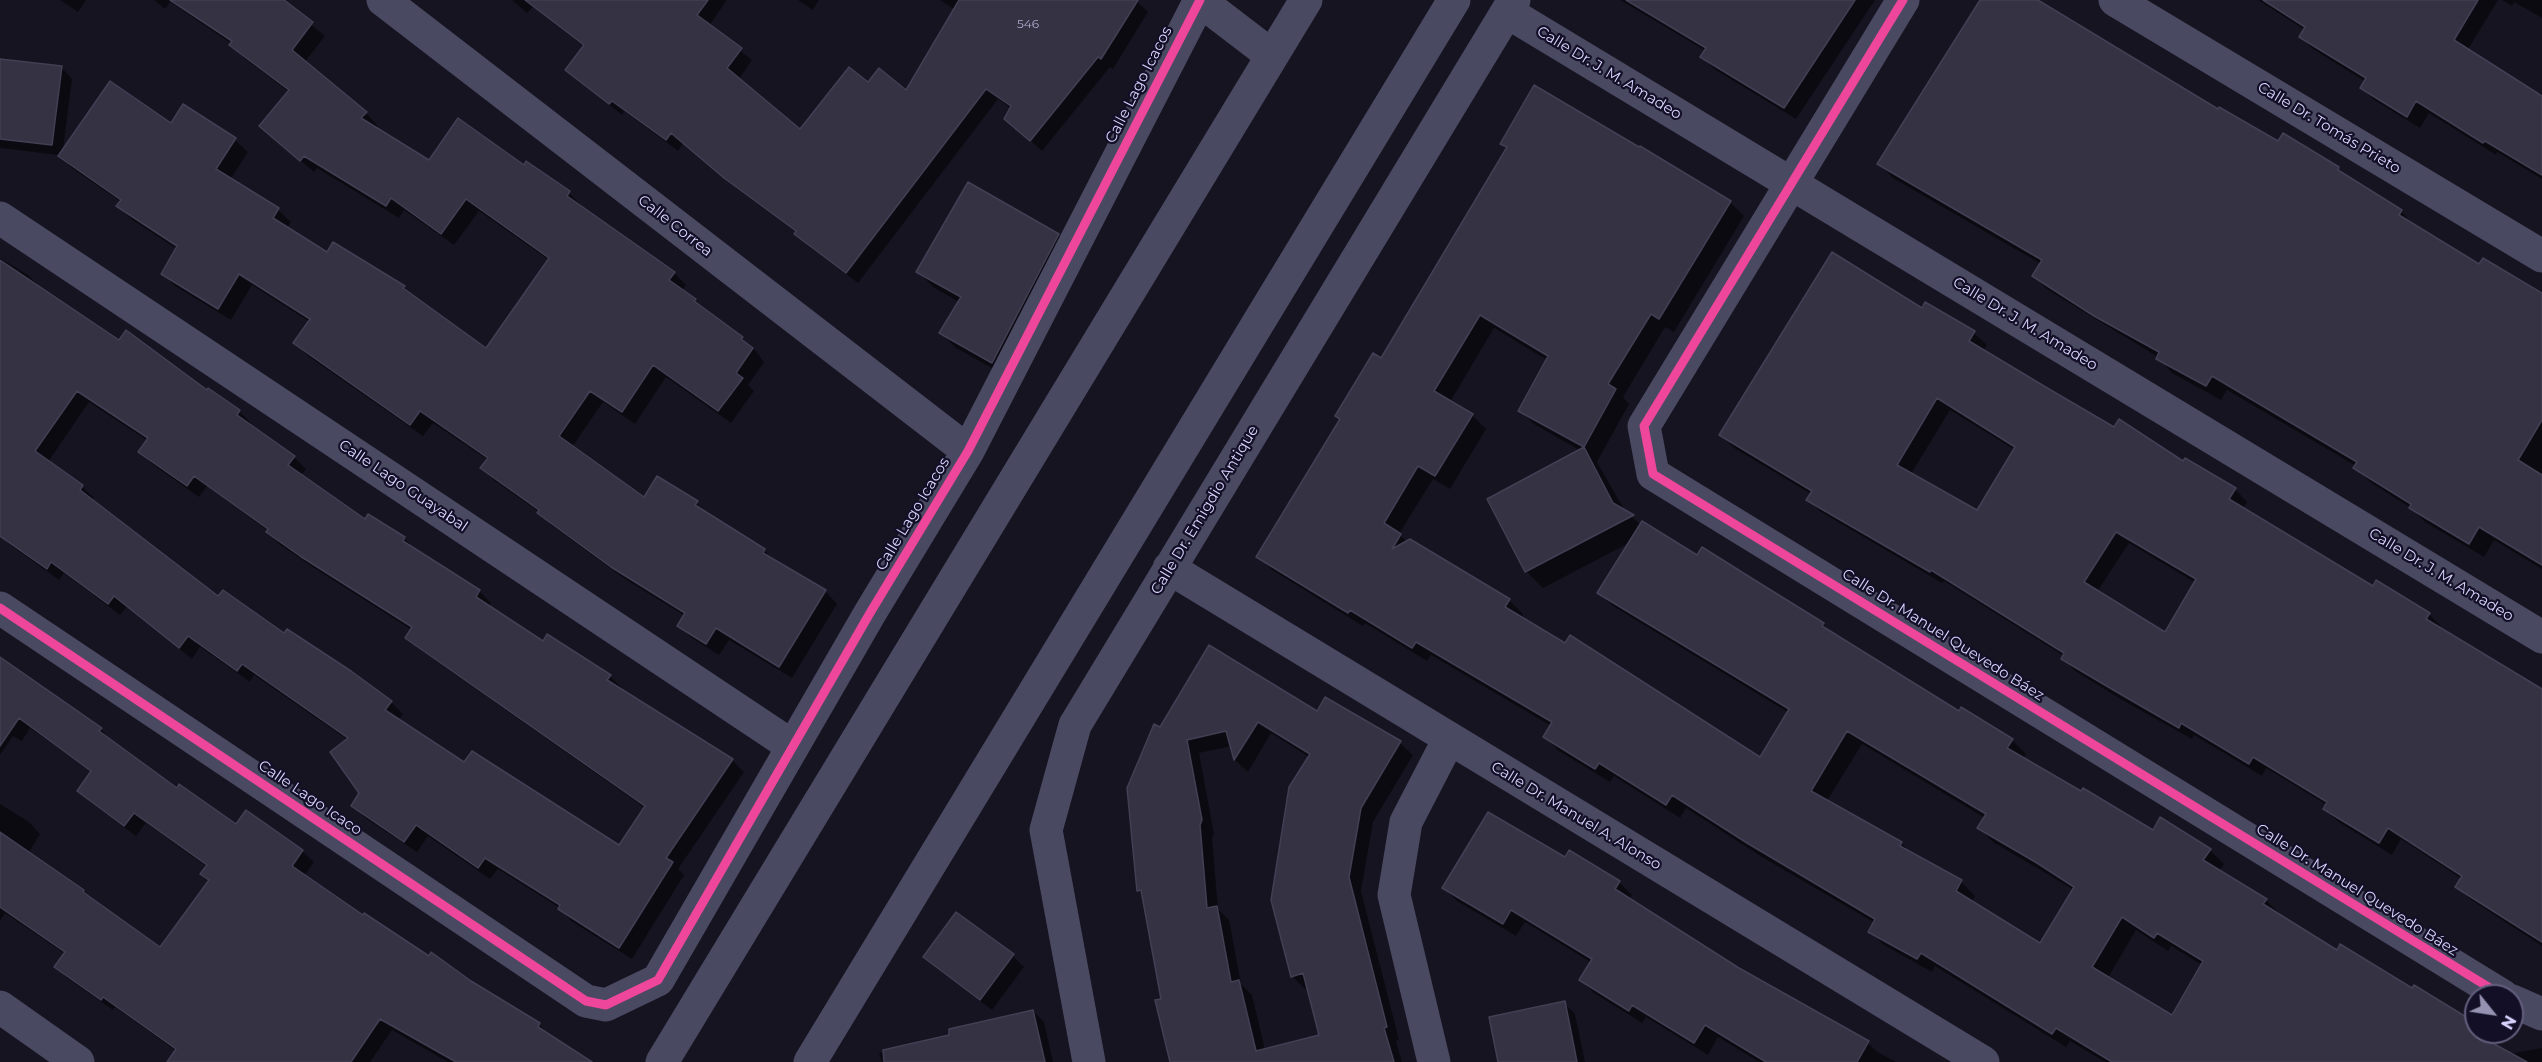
<!DOCTYPE html>
<html>
<head>
<meta charset="utf-8">
<style>
	body { margin:0 }
	#map { position:relative; width:2542px; height:1062px; overflow:hidden; background:#161421; font-family:Montserrat,sans-serif }
	canvas { display:block }
	.north { position:absolute; left:2464px; top:984px; width:60px; height:60px; box-sizing:border-box; background:#130f26; border:2px solid #625e7d; border-radius:50%; rotate:120deg; font-size:16px; font-weight:700; line-height:24px; text-align:center; color:#d9d4ff }
	.north::after { content:''; display:block; margin:auto; width:21px; height:27px; background:#9591b1; clip-path:polygon(50% 0,100% 100%,50% 72%,0 100%) }
</style>
</head>
<body>
<div id="map">
<canvas width="2542" height="1062"></canvas>
<div class="north">N</div>
</div>
<script>
const context = document.querySelector('canvas').getContext('2d');
context.lineJoin = 'round';
function paint(path, color) {
  context.fillStyle = color;
  context.fill(path, 'evenodd');
}
function stroke(path, color, width, dash) {
  context.strokeStyle = color;
  context.lineWidth = width;
  context.lineCap = dash ? 'butt' : 'round';
  context.setLineDash(dash || []);
  context.stroke(path);
}
function label(font, color, halo, rows, align = 'center') {
  context.font = font + ' Montserrat,sans-serif';
  context.lineWidth = 4.5;
  context.setLineDash([]);
  context.textBaseline = 'middle';
  context.strokeStyle = halo;
  context.fillStyle = color;
  for (const [text, x, y, turn = 0] of rows) {
    context.save();
    context.translate(x, y);
    context.rotate((+turn || 0) * Math.PI / 180);
    context.textAlign = isNaN(turn) ? turn : align;
    if (halo) context.strokeText(text, 0, 0);
    context.fillText(text, 0, 0);
    context.restore();
  }
}
const shadow = new Path2D(`
	M60,0H86L78,12Z
	M154,0H281L325,36L305,62L366,113L378,126L375,129L429,162L524,167L569,193L581,205L580,207L674,273L686,285L682,291L755,350L764,362L748,385L754,391L731,423L666,377L635,424L603,402L572,447L645,499L697,503L709,516L764,550L776,562L825,591L837,604L792,678L729,640L719,655L692,638L679,626L685,616L625,579L551,525L539,512L495,481L482,468L488,460L433,423L423,436L308,356L295,343L310,322L252,285L231,320L175,286L163,274L177,249L131,219L118,206L121,202L72,168L58,155L0,148V61L61,67L72,79L63,150L171,125L184,106L235,140L248,152L230,180L278,210L291,222L287,228L327,254L404,287L416,299L487,350L549,260L479,211L454,245L404,210L399,218L317,168L314,172L261,126L289,92L244,58L232,44L170,2L165,9Z
	M512,0H727L709,26L752,60L739,79L800,132L868,84L906,92L955,10L940,0H1135L1148,12L1113,69L1110,67L1042,151L1006,119L1012,109L998,99L858,283L807,245L797,233L737,189L683,143L678,151L624,111L622,115L578,81L567,70L585,47L533,7L527,13Z
	M798,0H819L813,10Z
	M1620,0H1875L1796,119L1714,69L1702,56L1706,51Z
	M1982,0H2035L2218,111L2279,143L2338,168L2347,177L2401,211L2415,227L2480,266L2542,297V569L2494,540L2484,557L2425,522L2411,508L2370,482L2356,466L2227,390L2221,400L2172,373L2158,357L2048,290L2033,276L2041,264L1893,178L1879,164Z
	M2258,0H2498L2467,51L2536,94L2537,92L2542,94V179L2497,152L2496,155L2429,113L2420,128L2374,100L2362,88L2366,82L2313,49L2301,37L2305,30Z
	M2502,0H2542V18L2514,2L2512,6Z
	M1502,143L1730,202L1744,216L1674,332L1665,327L1623,397L1629,404L1597,462L1625,511L1641,525L1823,624L1834,636L1960,713L2012,740L2026,754L2023,759L2153,832L2210,850L2224,864L2219,872L2266,900L2280,914L2279,916L2337,952L2476,1025V1032H2483L2491,1040L2489,1043L2509,1054L2542,1048V1062H2105L2070,1041L2066,1047L1935,966L1932,972L1884,945L1870,931L1875,923L1762,857L1686,808L1680,818L1614,776L1610,782L1559,751L1545,737L1551,726L1431,655L1427,661L1365,623L1363,626L1272,570L1258,556L1381,360L1508,149ZM1494,328L1547,360L1520,410L1534,424L1581,451L1489,499L1527,572L1543,588L1631,542L1599,592L1613,606L1789,713L1761,759L1521,618L1523,614L1509,600L1407,542L1399,534L1433,479L1450,489L1486,429L1472,415L1450,402ZM1862,744L1985,818L1979,828L1993,842L2074,890L2041,945L1972,902L1975,896L1961,882L1912,854L1901,843L1827,801ZM2136,930L2168,951L2171,946L2202,965L2173,1017L2108,978Z
	M1058,235L1073,250L1008,377L956,348L941,333L959,302L933,287L918,271Z
	M0,258L28,275L40,287L119,342L239,411L251,423L249,425L294,457L306,469L301,476L366,521L369,516L404,538L416,550L479,591L491,603L489,607L544,643L610,676L622,688L621,690L732,760L744,772L678,869L684,875L632,959L571,921L560,908L498,869L490,879L428,836L417,852L365,818L353,806L361,793L348,740L254,675L250,682L200,647L192,659L127,607L120,615L64,573L59,580L9,544L0,535ZM89,402L148,441L140,452L152,464L199,497L207,486L268,531L279,544L314,568L412,630L407,637L419,649L645,808L619,847L464,764L398,720L403,714L391,702L219,598L92,502L94,498L82,487L48,462Z
	M1922,310L1974,333L1987,345L1983,351L2114,429L2235,489L2247,502L2243,509L2374,588L2429,614L2441,626L2440,629L2542,690V946L2470,899L2457,886L2462,879L2401,839L2392,855L2337,821L2325,809L2327,805L2266,768L2262,776L2194,735L2192,739L2129,704L2075,671L2063,659L2064,656L1944,581L1942,583L1821,512L1808,500L1811,494L1734,448L1721,435ZM1950,410L2015,450L1978,512L1911,474ZM2129,543L2196,583L2166,634L2097,592Z
	M0,659L101,729L111,741L177,790L236,826L246,812L302,851L314,862L304,876L364,917L539,1025L551,1036L589,1062H448L392,1030L370,1062H185L176,1051L115,1007L113,1010L67,978L56,966L65,954L5,913L0,921V804L29,822L40,834L28,854L161,949L210,881L202,874L207,867L146,823L136,836L90,802L79,790L92,772L30,728L22,741L13,736L0,755Z
	M1325,699L1400,743L1413,755L1373,822L1361,891L1399,1040L1396,1041L1402,1062H1172L1144,895L1138,890L1161,729L1317,713ZM1271,733L1309,757L1292,976L1305,989L1308,988L1321,1036L1265,1050L1252,995L1241,984L1229,920L1218,909L1212,838L1214,834L1199,753L1232,746L1235,760L1248,772Z
	M1566,859L1619,882L1632,895L1629,900L1738,969L1868,1043L1876,1051L1896,1062H1759L1718,1037L1708,1055L1646,1017L1642,1023L1594,993L1581,980L1592,963L1525,922L1516,936L1457,901L1444,888Z
	M1013,956L1024,967L992,1010L936,968L925,957Z
	M1564,1003L1575,1014L1585,1062H1500Z
	M1033,1011L1044,1022L1053,1062H882L879,1053L950,1036Z`);
const building = new Path2D(`
	M170,0H284L313,22L292,50L367,112L361,118L429,160L458,118L524,165L526,161L570,191L567,196L675,272L669,280L696,299L694,301L743,337L741,339L753,348L736,373L743,378L718,411L653,365L622,412L590,391L559,436L644,497L657,476L698,501L695,505L765,549L763,553L826,590L779,667L716,628L706,644L677,626L685,613L611,567L537,513L539,510L480,468L488,458L420,411L410,425L293,343L310,319L239,274L218,309L161,274L177,246L116,206L121,200L58,156L110,81L171,123L183,104L236,138L216,169L279,208L273,218L327,252L333,242L405,286L403,288L486,348L549,258L466,199L441,234L391,198L386,206L304,156L300,161L259,126L289,90L229,45L232,41Z
	M525,0H708L697,15L742,48L727,68L800,129L849,67L868,82L879,68L906,90L959,0H1138L1101,59L1098,57L1030,141L1004,119L1011,106L986,89L846,273L794,234L796,231L724,178L671,133L666,140L612,101L609,104L565,70L584,45Z
	M1626,0H1855L1784,108L1700,57L1706,48Z
	M1980,0H2038L2218,109L2219,107L2278,141L2283,133L2339,167L2338,170L2402,210L2399,215L2479,264L2483,258L2542,293V420L2518,460L2542,475V565L2479,527L2469,544L2409,508L2411,504L2353,468L2357,462L2266,408L2212,376L2206,386L2156,359L2159,352L2094,316L2032,276L2042,260L1877,164Z
	M2263,0H2478L2454,40L2542,96V175L2485,141L2483,143L2416,101L2407,117L2360,88L2366,78L2299,37L2305,27Z
	M0,59L62,66L52,145L0,139Z
	M1534,85L1639,147L1640,146L1731,201L1659,319L1651,314L1608,384L1616,389L1584,447L1518,411L1548,356L1480,315L1434,391L1473,414L1435,476L1418,466L1384,523L1401,534L1392,549L1410,539L1510,599L1505,607L1565,643L1570,635L1760,757L1789,709L1597,593L1642,521L1697,555L1702,547L1761,584L1824,623L1822,626L1959,711L1961,707L2013,739L2007,748L2081,791L2083,788L2153,830L2160,817L2211,849L2203,860L2267,899L2263,904L2337,950L2340,944L2412,988L2414,985L2476,1023V1034L2527,1062H2112L2056,1028L2052,1034L1921,953L1917,959L1868,932L1875,919L1747,843L1672,795L1666,805L1599,763L1595,769L1543,737L1552,722L1416,642L1412,648L1350,610L1348,613L1256,557L1340,419L1335,416L1373,353L1381,358L1507,147L1500,144ZM1847,731L1986,814L1977,828L2037,863L2074,887L2040,943L1956,891L1962,880L1900,846L1902,842L1811,791ZM2122,917L2154,938L2157,933L2203,961L2172,1015L2092,967Z
	M968,182L1059,234L992,363L939,333L961,297L916,272Z
	M1832,252L1922,308L1925,302L1975,331L1969,341L2049,389L2114,427L2119,419L2183,461L2185,458L2236,488L2229,499L2373,586L2376,580L2430,613L2426,619L2542,689V942L2455,887L2462,876L2388,828L2379,843L2323,809L2327,802L2253,757L2249,764L2181,723L2179,728L2115,691L2061,659L2064,653L1931,570L1930,572L1806,500L1812,491L1719,435ZM1937,398L2015,447L1977,510L1897,465ZM2116,532L2196,579L2165,632L2084,582Z
	M0,260L119,340L126,330L207,390L208,388L240,410L237,415L295,456L288,465L365,519L368,514L405,537L403,541L480,590L476,597L543,641L547,634L611,675L607,680L733,759L666,858L673,862L619,948L558,909L560,905L485,858L478,868L416,825L404,842L351,806L359,793L330,752L348,738L242,664L237,671L188,636L179,648L114,596L108,604L51,562L47,569L0,536ZM77,391L148,438L138,452L187,486L194,476L268,529L266,532L300,556L412,627L405,638L645,806L619,845L472,751L464,762L385,710L392,701L351,671L287,629L284,633L223,590L218,596L80,490L83,485L35,451Z
	M1584,447L1613,503L1634,515L1525,572L1487,499Z
	M1209,645L1317,711L1325,697L1401,741L1361,808L1349,877L1387,1027L1384,1028L1394,1062H1170L1155,1000L1161,999L1141,890L1137,891L1127,788L1154,724L1160,727ZM1258,722L1310,754L1289,787L1271,900L1291,977L1303,973L1319,1035L1256,1051L1239,980L1231,982L1217,906L1207,908L1200,825L1202,820L1187,740L1226,731L1234,760Z
	M0,657L102,728L99,731L177,788L179,784L236,824L246,810L303,850L292,866L363,915L364,913L429,956L431,952L471,981L540,1023L538,1027L592,1062H456L380,1019L351,1062H167L176,1049L103,997L101,1000L54,967L65,952L0,907V832L84,890L83,892L160,947L209,880L200,874L207,865L134,813L124,826L77,791L91,771L19,718L0,746Z
	M1488,812L1565,857L1569,850L1620,881L1615,889L1739,968L1869,1041L1857,1062H1766L1705,1025L1694,1043L1632,1005L1629,1011L1579,980L1592,959L1511,910L1503,924L1442,888Z
	M956,912L1014,954L980,1000L923,957Z
	M1565,1001L1577,1062H1498L1489,1017Z
	M1033,1010L1045,1062H884L883,1050L949,1035V1029Z`);
const minor = new Path2D(`
	M383,0L968,451
	M1199,0L1271,55
	M1903,0L1644,426L1653,474L2503,996
	M2115,0L2542,256
	M1507,12L2542,637
	M0,218L792,746
	M1169,568L1983,1062
	M0,608L586,1001L606,1005L658,980L870,613L968,451L1200,0
	M2512,1001L2542,1014
	M0,1007L78,1062
	M1089,1062L1046,830L1075,725L1514,0
	M1434,1062L1394,895L1406,822L1449,739`);
const tertiary = new Path2D(`
	M662,1062L1306,0
	M810,1062L1454,0`);
const cycleway = new Path2D(`
	M1903,0L1644,426L1653,474L2503,996
	M0,608L586,1001L606,1005L658,980L870,613L968,451L1200,0`);
const numberNames = [
	["546",1028,24]
];
const streetNames = [
	["Calle Dr. J. M. Amadeo",1609,73,31],
	["Calle Lago Icacos",1139,85,-63],
	["Calle Dr. Tomás Prieto",2329,128,31],
	["Calle Correa",675,226,38],
	["Calle Dr. J. M. Amadeo",2025,324,31],
	["Calle Lago Guayabal",403,486,34],
	["Calle Dr. Emigdio Antique",1205,510,-59],
	["Calle Lago Icacos",913,514,-59],
	["Calle Dr. J. M. Amadeo",2441,575,31],
	["Calle Dr. Manuel Quevedo Báez",1943,635,32],
	["Calle Lago Icaco",310,798,34],
	["Calle Dr. Manuel A. Alonso",1576,816,31],
	["Calle Dr. Manuel Quevedo Báez",2357,890,32]
];
paint(shadow, '#0007');
paint(building, '#343243');
stroke(building, '#433f54', 1.5);
stroke(minor, '#4a4962', 33);
stroke(tertiary, '#4a4962', 33);
stroke(cycleway, '#ed469a', 9);
label('12px', '#b0acd0', null, numberNames);
label('15px', '#d9d4ff', '#130f26', streetNames);
</script>
</body>
</html>
